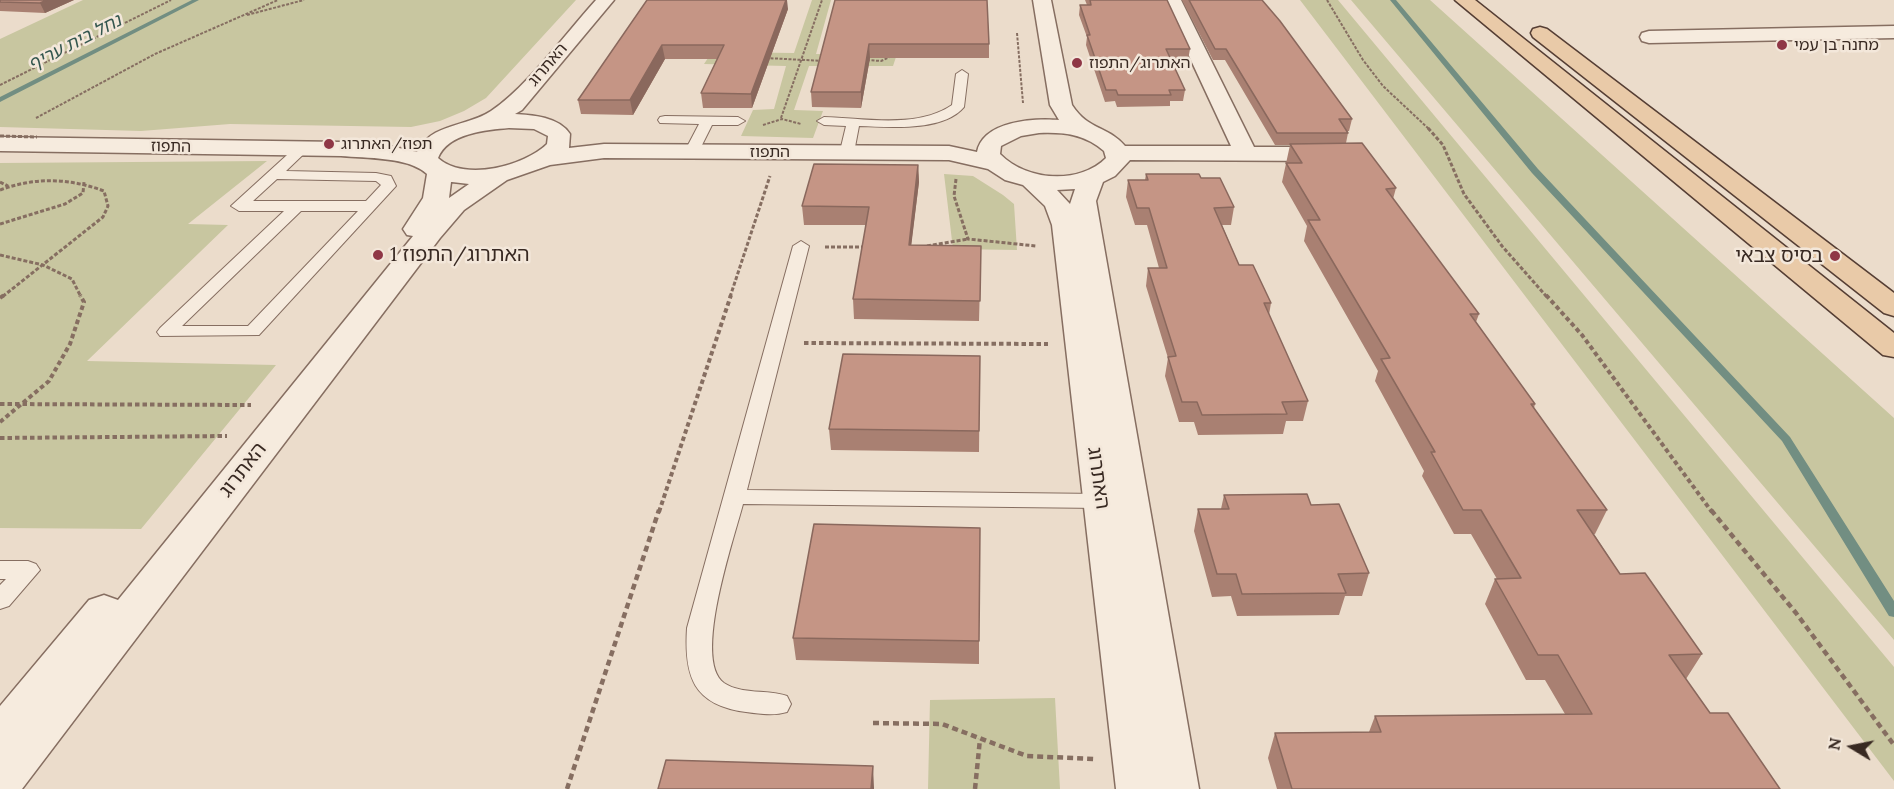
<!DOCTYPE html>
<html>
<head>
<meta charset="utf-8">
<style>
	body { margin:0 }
	#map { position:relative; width:1894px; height:789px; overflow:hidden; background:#ebdccb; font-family:Lora,serif }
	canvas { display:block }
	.north { position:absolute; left:1822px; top:717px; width:60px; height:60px; -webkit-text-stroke:4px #f3e7da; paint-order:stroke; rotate:280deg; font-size:16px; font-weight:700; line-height:24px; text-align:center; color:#382922 }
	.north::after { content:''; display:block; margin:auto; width:21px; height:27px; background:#382922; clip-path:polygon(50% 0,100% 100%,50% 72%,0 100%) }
</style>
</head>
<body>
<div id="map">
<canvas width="1894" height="789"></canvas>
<div class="north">N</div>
</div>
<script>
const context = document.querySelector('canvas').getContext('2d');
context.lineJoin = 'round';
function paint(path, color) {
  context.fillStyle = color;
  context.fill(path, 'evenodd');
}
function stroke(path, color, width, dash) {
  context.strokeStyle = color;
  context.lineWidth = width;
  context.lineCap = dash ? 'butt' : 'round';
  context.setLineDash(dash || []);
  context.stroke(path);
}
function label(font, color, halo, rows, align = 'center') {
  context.font = font + ' Lora,"Noto Sans Hebrew",serif';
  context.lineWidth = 5;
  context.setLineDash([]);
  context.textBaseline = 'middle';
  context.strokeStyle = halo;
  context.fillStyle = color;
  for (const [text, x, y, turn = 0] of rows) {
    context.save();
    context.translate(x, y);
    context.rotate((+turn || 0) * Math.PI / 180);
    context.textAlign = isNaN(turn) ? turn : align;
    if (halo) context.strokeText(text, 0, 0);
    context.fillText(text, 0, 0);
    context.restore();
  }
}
const green = new Path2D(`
	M83,0H576L486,98L464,111L440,121L411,127L230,124L141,131L0,127V39Z
	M812,0H831L816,54H897L893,66H809L794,110L823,111L813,138L741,136L753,110L774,109L786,66L704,64L712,52L794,53Z
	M1300,0H1338L1894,667V781Z
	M1351,0H1430L1894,418V640Z
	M267,161L188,224L228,225L87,361L276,365L141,529L0,528V163Z
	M944,174L973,176L1003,195L1014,204L1017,250L953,249Z
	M1055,698L1060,789H928L930,700Z`);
const stream = new Path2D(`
	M192,0H199L0,102V97Z
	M1390,0H1396L1538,169L1790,437L1894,601V617L1889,616L1782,441L1532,173Z`);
const pathFar3 = new Path2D(`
	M1327,0L1363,60L1383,86L1430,130
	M247,15L304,0
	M1017,33L1023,103
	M766,58L824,61
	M867,60L881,61L894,55
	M0,85L171,0
	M36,118L155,54L278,0
	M781,118L822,0
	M763,125L782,119L801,124`);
const pathFar2 = new Path2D(`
	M1428,128L1443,145L1464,194L1502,246L1547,297
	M956,179L954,196L968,239L1036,246
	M0,182L8,186
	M0,190C35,177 69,178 104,191L108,206L103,217L2,297
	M0,224L65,204L83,193L84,182
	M927,246L968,239
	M825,247H866
	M0,255L43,265L72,279L81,297
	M730,297L770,176`);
const pathFar1 = new Path2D(`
	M1546,295L1582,335L1712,512
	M0,298L4,295
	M804,343L1048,344
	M0,404L251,405
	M0,422L49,381L70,344L84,302L80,295
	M0,438L227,436
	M659,512L731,295`);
const path = new Path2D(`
	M1711,510L1796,613L1894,745
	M873,723L942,724L1027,756L1095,759
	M567,789L659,510
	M975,789L980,739`);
const lane = new Path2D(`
	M962,70L968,74L964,107C943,132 889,127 859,126L855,147L848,151L841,147L846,126L824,125L817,121L824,117C863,118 917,129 952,105L956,74Z
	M665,116L738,117L745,121L738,125H712L702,145L695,149L688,145L699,124L660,123L658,120L660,117Z
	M303,144L310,148L286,171L376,173L391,176L396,186L259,335L160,336L157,332L160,328L284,211H239L231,206L298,145ZM277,179L376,181L381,185L366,201H253ZM301,211H358L248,326H182Z
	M801,241L809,246L747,490L1101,494L1109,496L1112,501L1109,506L1101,508L743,504C734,539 692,660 724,683C742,695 768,689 787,696L791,704L787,712C774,716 760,714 746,712C693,705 684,676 687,628L793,246Z
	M0,561H28L36,564L40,570L9,606L0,609V585L6,579H0Z`);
const street = new Path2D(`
	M596,0H614L522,110L515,114C533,115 559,117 570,134L569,148L604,144L949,146L977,152C983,121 1033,118 1059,120L1050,105L1033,0H1051L1072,105C1089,131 1107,125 1125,146H1231L1163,0H1181L1254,147H1333L1341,149L1345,154L1341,159L1333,161L1130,160L1115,176L1103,182L1096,201L1199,789H1116L1052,225L1045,206L1023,185L1005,180L988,169L949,160L604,158L550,165L507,180L464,210L440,238L22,789H0V706L89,600L104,595L118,600L413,236L407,235L403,229L423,198L427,174C410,157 365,158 341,156L0,151V137L341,142L390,146L417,152C431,123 467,127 491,111C527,87 566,33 596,0ZM509,128L534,129L548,136L547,144C524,166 465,182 438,158C448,133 486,130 509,128ZM1039,133C1063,132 1085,134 1104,151L1106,158C1079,185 1026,181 1000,154L1001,146L1021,136ZM451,182H452L469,184L449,198ZM1075,189L1070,204L1057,190Z
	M1894,26V38L1649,43L1642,41L1640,37L1642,33L1649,31Z`);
const primary = new Path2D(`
	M1455,0H1475L1894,333V357L1883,355Z
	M1540,27L1547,29L1894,293V316L1884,313L1533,37L1531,33L1533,29Z`);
const pathBridge = new Path2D(`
	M0,136L37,137`);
const wall = new Path2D(`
	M0,0H74L45,13L0,11Z
	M647,0L788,9L752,108H703L701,93L717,59H665L633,115L581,114L578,100Z
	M835,0L989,44V58H870L861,108L812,107L811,92Z
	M1085,0H1167L1190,49L1188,60H1171L1185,90L1183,101H1170V106L1117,107L1115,101L1105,102L1086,45L1087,37L1079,15L1080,5H1087Z
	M1182,0H1262L1352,119L1349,131H1347L1348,133L1346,143L1396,188L1393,199L1479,314L1476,322L1535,404L1534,408L1607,510L1595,534H1594L1620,574L1702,654L1686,679L1710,713L1780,789H1277L1268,758L1275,733L1369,732L1375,716L1565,714L1545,680H1526L1485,604L1495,579H1497L1471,534H1454L1422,476L1424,471L1375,381L1378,371L1304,241L1307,226L1282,182L1290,145H1275L1225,60H1213Z
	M918,165L919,182L911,245L981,246L979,321L854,319L853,299L866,225H804L802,206Z
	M1146,174L1201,178L1234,207L1231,225H1222L1239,265L1271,303L1269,315L1308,401L1303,421H1286L1283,434L1198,435L1194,422H1179L1165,376L1168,358L1146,286L1148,268H1159L1147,225H1135L1126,197L1128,180H1145Z
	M980,356L979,452L831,450L829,429Z
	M1224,495L1311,505L1369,573L1362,596H1345L1339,615L1237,616L1231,596L1212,597L1194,531L1198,509H1221Z
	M793,638L979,641V664L796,660Z`);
const shadedWall = new Path2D(`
	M47,0H74L45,13L40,3Z
	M786,0H787L788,9L752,108L751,94Z
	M869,44L870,58L861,108V92Z
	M662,45L665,59L633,115L630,100Z
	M918,165L919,182L909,264V245Z
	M873,766L874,788V789H871Z`);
const building = new Path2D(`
	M0,0H47L40,3L0,2Z
	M647,0H786L751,94L701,93L724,45H662L630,100H578Z
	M835,0H987L989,44H869L861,92H811Z
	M1090,0H1167L1190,49H1166L1185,90H1169L1171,95H1118L1116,90H1106L1087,35H1090L1080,5H1091Z
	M1189,0H1262L1280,21L1352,119H1339L1348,133H1277L1226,49H1215Z
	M1362,143L1396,188L1386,189L1479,314H1470L1535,404H1531L1607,510H1577L1620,574L1645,573L1702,654L1669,655L1710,713H1728L1780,789H1292L1275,733L1381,732L1375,716L1592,714L1558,655H1538L1495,579L1521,578L1481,510H1463L1431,452H1435L1381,359L1390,358L1308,220H1320L1286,163H1302L1290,144Z
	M814,164L918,165L909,245L981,246L980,301L853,299L869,207L802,206Z
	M1146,174H1199L1201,178H1220L1234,207L1214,208L1239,265H1253L1271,303H1264L1308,401L1282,402L1287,414L1202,415L1197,402H1182L1168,357L1176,356L1148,268H1167L1149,208H1137L1128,180H1148Z
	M843,354L980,356L979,431L829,429Z
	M1307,494L1311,505L1339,504L1369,573L1338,574L1346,593L1242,594L1236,574H1217L1198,509H1229L1224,495Z
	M814,524L980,528L979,641L793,638Z
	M666,760L873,766L871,789H658Z`);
const markers = [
	[1782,45,6,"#8f3746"],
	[1077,63,6,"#8f3746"],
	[329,144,6,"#8f3746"],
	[378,255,6,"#8f3746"],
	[1835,256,6,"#8f3746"]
];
const farPoinames = [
	["מחנה בן עמי",1794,45],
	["האתרוג/התפוז",1089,63],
	["תפוז/האתרוג",341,144]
];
const farStreetnames = [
	["האתרוג",548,65,-49],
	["התפוז",171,147,1],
	["התפוז",770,152]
];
const farWaternames = [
	["נחל בית עריף",75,43,-27]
];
const poiNames = [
	["האתרוג/התפוז 1",390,255],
	["בסיס צבאי",1823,256,"right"]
];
const streetNames = [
	["האתרוג",243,470,-52],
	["האתרוג",1098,478,82]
];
paint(green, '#c8c6a0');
paint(stream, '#728e82');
stroke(lane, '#866e61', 2);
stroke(street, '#866e61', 3);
stroke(primary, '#553e34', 3);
stroke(pathFar3, '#866e61', 2, [3, 1.5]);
stroke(pathFar2, '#866e61', 3, [4, 2]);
stroke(pathFar1, '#866e61', 4, [4.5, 3]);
stroke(path, '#866e61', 4.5, [6, 4]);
paint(lane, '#f6ebde');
paint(street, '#f6ebde');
paint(primary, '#e9caa8');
stroke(pathBridge, '#866e61', 3, [4, 2]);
paint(wall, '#a98072');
paint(shadedWall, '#8a685d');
paint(building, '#c59585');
stroke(building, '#8a685d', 1.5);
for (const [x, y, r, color] of markers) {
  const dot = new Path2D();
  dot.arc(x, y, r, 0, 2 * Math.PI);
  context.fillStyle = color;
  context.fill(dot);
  stroke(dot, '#f3e7da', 2);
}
label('16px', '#382922', '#f3e7da', farPoinames, 'left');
label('16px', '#382922', '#f3e7da', farStreetnames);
label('italic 18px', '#33564e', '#f3e7da', farWaternames);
label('20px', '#382922', '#f3e7da', poiNames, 'left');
label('20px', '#382922', '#f3e7da', streetNames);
</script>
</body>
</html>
